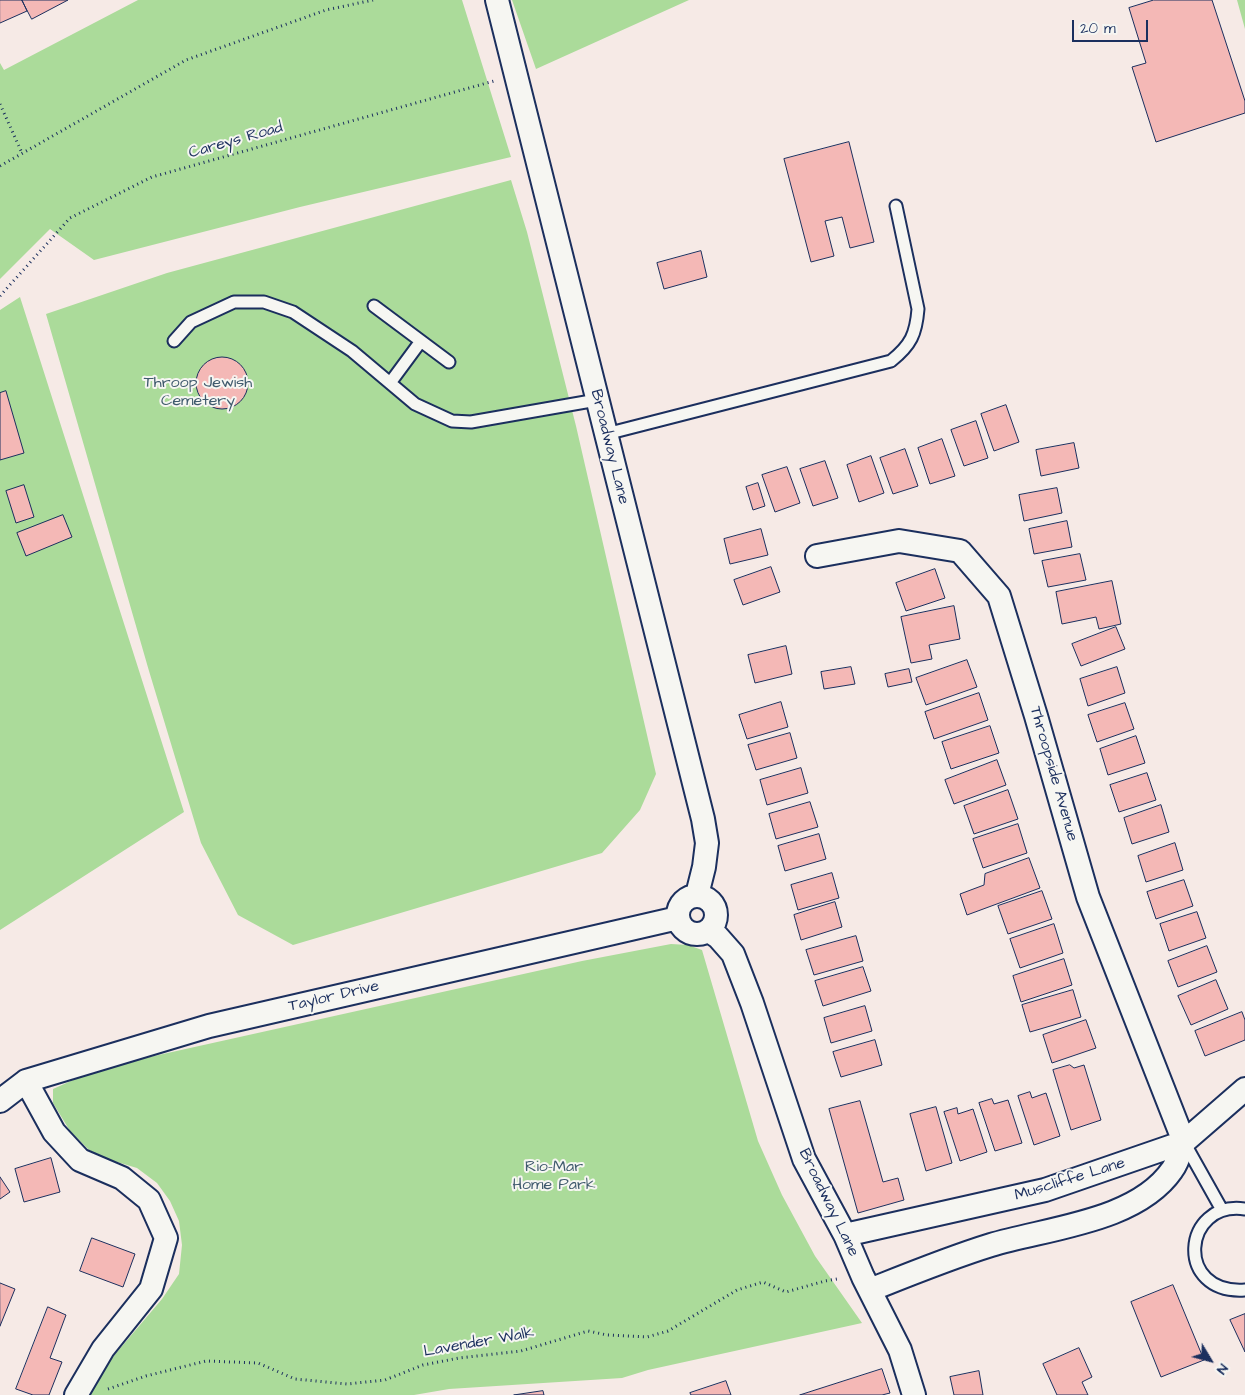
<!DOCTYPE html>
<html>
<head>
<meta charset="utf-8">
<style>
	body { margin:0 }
	#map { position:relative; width:1245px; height:1395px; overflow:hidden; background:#f6eae6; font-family:"Architects Daughter",sans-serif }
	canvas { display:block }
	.north { position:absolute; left:1185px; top:1335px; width:50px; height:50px; -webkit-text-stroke:4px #f6f6f2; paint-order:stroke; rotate:127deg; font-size:14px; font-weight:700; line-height:20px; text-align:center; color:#1b2f5e }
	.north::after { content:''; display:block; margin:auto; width:18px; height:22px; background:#1b2f5e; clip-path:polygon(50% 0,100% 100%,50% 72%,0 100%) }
	.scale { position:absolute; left:1072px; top:20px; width:76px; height:22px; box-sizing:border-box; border:2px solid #1b2f5e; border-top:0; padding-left:6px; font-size:15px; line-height:18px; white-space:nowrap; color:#1b2f5e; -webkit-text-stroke:4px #f6f6f2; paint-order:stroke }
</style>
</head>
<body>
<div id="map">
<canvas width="1245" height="1395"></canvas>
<div class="north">N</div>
<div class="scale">20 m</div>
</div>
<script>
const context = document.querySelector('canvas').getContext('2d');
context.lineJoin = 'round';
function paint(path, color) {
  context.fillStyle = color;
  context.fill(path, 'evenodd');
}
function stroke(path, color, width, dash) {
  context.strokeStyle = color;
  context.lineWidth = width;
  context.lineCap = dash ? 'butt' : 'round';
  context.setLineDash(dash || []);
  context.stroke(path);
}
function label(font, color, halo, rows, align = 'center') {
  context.font = font + ' "Architects Daughter",sans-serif';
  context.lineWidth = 4;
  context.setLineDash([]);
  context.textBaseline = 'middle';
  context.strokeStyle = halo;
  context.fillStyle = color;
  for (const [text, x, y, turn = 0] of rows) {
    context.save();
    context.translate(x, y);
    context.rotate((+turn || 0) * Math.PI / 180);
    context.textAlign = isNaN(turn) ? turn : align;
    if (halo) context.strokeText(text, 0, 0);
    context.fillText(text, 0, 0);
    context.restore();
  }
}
const green = new Path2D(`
	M138,0H462L511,157L300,207L94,260L50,229L0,279V63L4,70Z
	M512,0H689L536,69Z
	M1237,0H1245V29Z
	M511,180L527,232L576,426L656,774L640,810L602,853L293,945L238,915L201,843L149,671L46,314L167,273Z
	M20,297L184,812L0,930V310Z
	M671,944L688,945L702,950L758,1141L782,1195L815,1256L862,1323L648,1370L622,1378L449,1389L414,1395H87L100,1372L162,1299L179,1274L182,1245L179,1221L170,1201L157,1183L137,1168L107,1159L89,1150L70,1131L53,1103V1089L82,1076L136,1060L582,961Z`);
const building = new Path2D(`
	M0,0H22L27,11L0,23Z
	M22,0H68L32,19Z
	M1154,0H1212L1245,101V113L1156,142L1132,67L1146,63L1129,8Z
	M849,142L874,242L850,248L842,217L825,221L834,256L811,262L784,159Z
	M701,251L707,277L664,289L657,263Z
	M196 383a26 26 0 1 1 52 0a26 26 0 1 1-52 0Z
	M6,391L24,453L0,460V393Z
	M1006,405L1019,442L994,451L981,414Z
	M976,421L988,458L964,466L951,430Z
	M942,439L955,476L930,484L918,448Z
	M1074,443L1079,468L1041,476L1036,450Z
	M905,449L918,486L893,494L880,458Z
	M871,456L884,493L859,502L847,465Z
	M825,461L838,498L813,506L800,469Z
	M787,467L800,503L775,512L762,475Z
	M758,483L765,506L753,510L746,487Z
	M24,485L34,517L16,523L6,491Z
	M1057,488L1062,513L1024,521L1019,495Z
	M63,515L72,537L26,556L17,533Z
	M1067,521L1072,547L1034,554L1029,529Z
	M761,529L768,555L730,564L724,539Z
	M1080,554L1086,580L1048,587L1042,561Z
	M771,567L780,592L743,605L734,580Z
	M935,569L945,598L906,611L896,583Z
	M1112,581L1121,624L1099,629L1096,617L1062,624L1056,592Z
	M954,606L960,639L929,645L932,659L911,663L901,617Z
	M1116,627L1125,649L1081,666L1072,644Z
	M786,646L792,674L755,683L748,655Z
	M967,660L977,687L926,705L916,678Z
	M851,667L855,684L824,689L821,672Z
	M1117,667L1125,693L1088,706L1080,679Z
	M909,669L912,682L888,687L885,674Z
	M979,693L988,720L934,739L925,712Z
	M781,702L788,727L747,739L739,715Z
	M1125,703L1134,729L1097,742L1088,715Z
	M990,726L999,753L951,769L942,742Z
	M790,733L797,758L756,770L748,745Z
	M1136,736L1145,763L1108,775L1100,749Z
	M997,760L1006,785L954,804L945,780Z
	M801,768L808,793L767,805L760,780Z
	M1147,773L1156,800L1119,812L1110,785Z
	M1008,790L1018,819L974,834L964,806Z
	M810,802L818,827L776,839L769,814Z
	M1161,805L1169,832L1132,844L1124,818Z
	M1018,824L1027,853L983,868L973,839Z
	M819,834L826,859L785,871L778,846Z
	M1175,843L1183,870L1146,882L1138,856Z
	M1029,858L1040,888L967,915L960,894L984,885L985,874Z
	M832,873L839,898L798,910L791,885Z
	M1184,880L1193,906L1156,919L1147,892Z
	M1042,891L1052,919L1008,934L998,906Z
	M835,902L842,927L801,940L794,915Z
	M1197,912L1206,938L1169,951L1160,924Z
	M1054,924L1063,953L1020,968L1010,939Z
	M856,936L863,961L814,975L806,950Z
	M1207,946L1217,972L1178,987L1168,961Z
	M1064,959L1072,985L1021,1002L1013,976Z
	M863,967L871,991L823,1006L815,981Z
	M1216,980L1228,1009L1191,1025L1178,996Z
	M1073,990L1081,1017L1030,1032L1022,1005Z
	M865,1006L872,1031L831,1043L824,1018Z
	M1242,1012L1245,1020V1040L1205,1056L1195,1031Z
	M1086,1020L1096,1048L1052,1063L1043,1035Z
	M875,1040L882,1065L841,1077L833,1052Z
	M1070,1065L1074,1068L1084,1065L1101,1120L1071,1130L1053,1070Z
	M1030,1092L1032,1098L1046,1093L1060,1136L1034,1145L1018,1096Z
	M992,1099L994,1104L1008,1100L1022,1143L995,1151L979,1103Z
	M860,1101L883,1182L898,1178L904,1200L858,1213L829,1109Z
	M936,1107L952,1163L926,1171L910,1114Z
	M957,1108L958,1114L973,1109L987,1152L960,1161L944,1112Z
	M51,1158L60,1192L24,1202L15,1169Z
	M0,1177L10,1192L0,1199Z
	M92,1238L135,1254L123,1287L80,1271Z
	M0,1283L15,1289L0,1326Z
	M1173,1285L1204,1360L1161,1377L1131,1302Z
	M48,1307L66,1315L50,1358L62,1362L49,1395H33L16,1389Z
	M1245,1314V1352L1230,1320Z
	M1079,1348L1092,1377L1082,1382L1088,1395H1057L1043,1364Z
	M882,1369L890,1393L882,1395H800Z
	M979,1371L983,1395H954L950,1377Z
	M726,1381L731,1395H691L690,1393Z
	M543,1391L544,1395H514Z`);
const path = new Path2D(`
	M0,104L22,153
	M0,166L186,60L326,10L373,0
	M0,296L70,218L152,177L494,81
	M108,1389L146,1376L206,1361L258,1363L295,1379L347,1384L385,1380L423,1365L459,1358L521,1351L588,1331L607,1335L647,1337L668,1331L737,1290L763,1282L786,1292L825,1281L837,1279`);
const service = new Path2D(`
	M374,306L449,362
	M174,341L191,322L234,302H264L293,312L352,351L415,404L452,421L471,422L597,400
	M390,383L421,341
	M606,434L891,361C911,345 916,334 918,309L896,206
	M1185,1144L1222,1210
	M1245,1209C1182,1200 1174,1295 1245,1290`);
const minor = new Path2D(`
	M497,0L703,819L707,843L704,867L697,895
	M817,556L899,541L960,551L999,596L1036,716L1088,897L1184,1142
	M678 915a19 19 0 1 1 38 0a19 19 0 1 1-38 0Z
	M709,931L718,937L733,954L752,1003L804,1159L845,1235L863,1277L900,1350L914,1395
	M26,1081L54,1132L80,1160L122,1178L149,1200L166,1238L151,1289L103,1349L76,1395
	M0,1101L26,1081L209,1026L678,918
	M845,1235L1045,1190L1184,1142L1245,1089
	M870,1290C910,1274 949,1258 991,1245C1047,1228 1136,1222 1172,1170C1178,1162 1181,1151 1184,1142`);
const streetNames = [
	["Careys Road",236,141,-16],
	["Broadway Lane",609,447,76],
	["Throopside Avenue",1053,774,74],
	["Taylor Drive",334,997,-13],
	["Muscliffe Lane",1070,1180,-17],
	["Broadway Lane",828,1203,64],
	["Lavender Walk",479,1343,-10]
];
const parkNames = [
	["Throop Jewish",198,384],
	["Cemetery",198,402],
	["Rio-Mar",554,1168],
	["Home Park",554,1186]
];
paint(green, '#abdb9a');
paint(building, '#f4b8b6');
stroke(building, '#1b2f5e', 1);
stroke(service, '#1b2f5e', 15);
stroke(minor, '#1b2f5e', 26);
stroke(path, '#1b2f5e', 3, [1, 4]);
stroke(service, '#f6f6f2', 11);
stroke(minor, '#f6f6f2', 22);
label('16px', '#1b2f5e', '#f6f6f2', streetNames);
label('16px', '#3f5a6d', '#f6f6f2', parkNames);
</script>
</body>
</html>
